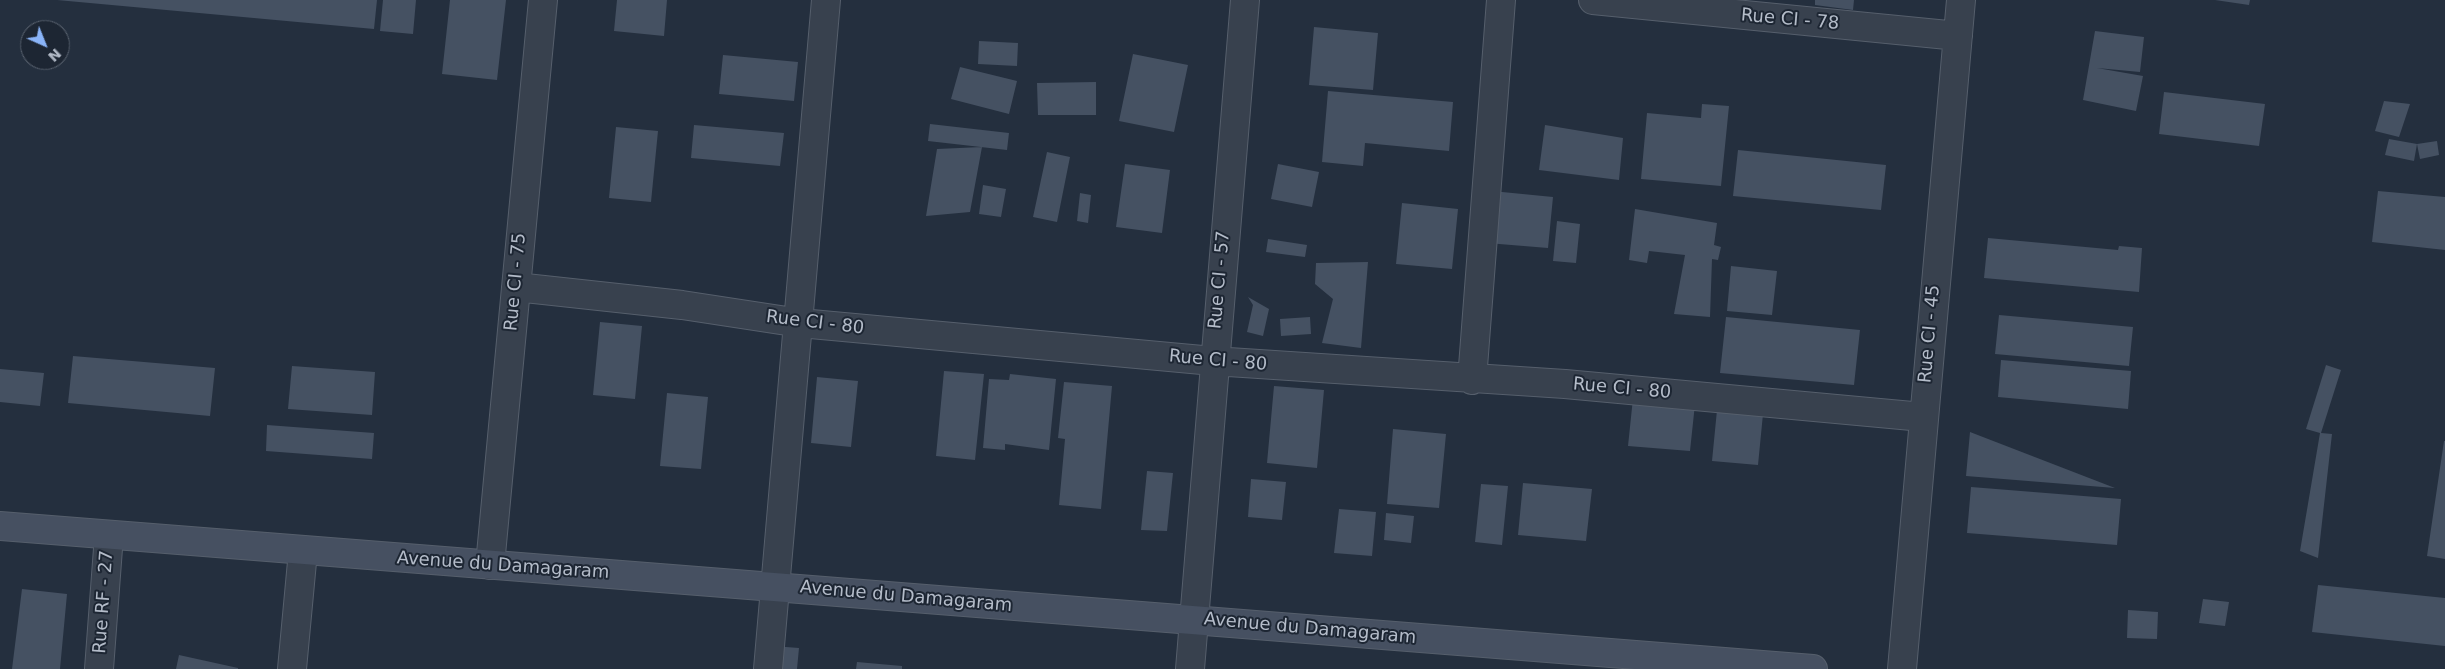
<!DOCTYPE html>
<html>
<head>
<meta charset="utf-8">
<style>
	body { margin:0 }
	#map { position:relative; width:2445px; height:669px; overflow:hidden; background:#242f3e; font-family:"DejaVu Sans",sans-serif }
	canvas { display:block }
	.north { position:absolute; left:20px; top:20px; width:50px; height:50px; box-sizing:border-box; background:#1d2633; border:1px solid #59626f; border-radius:50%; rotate:136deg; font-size:14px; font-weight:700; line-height:20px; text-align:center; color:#b4bcc9 }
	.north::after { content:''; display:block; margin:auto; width:18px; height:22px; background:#8ab4f8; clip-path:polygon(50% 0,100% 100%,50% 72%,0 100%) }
</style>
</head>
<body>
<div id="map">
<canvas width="2445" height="669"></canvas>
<div class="north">N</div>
</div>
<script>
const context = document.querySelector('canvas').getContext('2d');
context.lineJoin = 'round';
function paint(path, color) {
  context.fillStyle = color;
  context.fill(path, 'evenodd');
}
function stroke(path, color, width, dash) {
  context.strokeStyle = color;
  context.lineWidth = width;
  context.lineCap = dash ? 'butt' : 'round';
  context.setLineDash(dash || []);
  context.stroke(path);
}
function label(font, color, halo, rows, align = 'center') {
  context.font = font + ' "DejaVu Sans",sans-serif';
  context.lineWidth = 4;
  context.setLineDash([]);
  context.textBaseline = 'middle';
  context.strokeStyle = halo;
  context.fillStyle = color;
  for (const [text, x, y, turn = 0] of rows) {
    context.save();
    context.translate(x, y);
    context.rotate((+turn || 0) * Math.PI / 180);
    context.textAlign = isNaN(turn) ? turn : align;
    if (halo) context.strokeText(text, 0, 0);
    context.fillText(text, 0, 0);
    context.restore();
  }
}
const building = new Path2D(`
	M57,0H377L374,29Z
	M383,0H416L413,34L380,31Z
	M450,0H506L497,80L442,74Z
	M617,0H667L664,36L614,31Z
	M1815,0H1854L1853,10L1815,5Z
	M2215,0H2250L2249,5Z
	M1314,27L1378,33L1373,90L1309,85Z
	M2095,31L2144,37L2140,72L2097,68L2143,76L2136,111L2083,100Z
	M979,41L1018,43L1017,66L978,64Z
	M1133,54L1188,65L1174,132L1119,121Z
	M723,55L798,62L794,101L719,94Z
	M960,67L1017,81L1009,114L951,99Z
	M1096,82V115H1038L1037,83Z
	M1328,91L1453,102L1449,151L1365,143L1363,166L1322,162Z
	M2164,92L2265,104L2259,146L2159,134Z
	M2384,101L2410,104L2399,137L2375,131Z
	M1702,104L1729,106L1721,186L1641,179L1647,113L1701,118Z
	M930,124L1009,133L1007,150L928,141Z
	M694,125L784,133L780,166L691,158Z
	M1545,125L1623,138L1619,180L1539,170Z
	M616,127L658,131L651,202L609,198Z
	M2389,139L2417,144L2437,141L2439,155L2420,159L2417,144L2414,161L2385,155Z
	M982,147L970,212L926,216L937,149Z
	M1738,150L1886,165L1881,210L1733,196Z
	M1047,152L1070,157L1057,222L1033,217Z
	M1125,164L1170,170L1162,233L1116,227Z
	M1278,164L1319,172L1312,207L1271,199Z
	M983,185L1006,189L1001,217L979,214Z
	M1492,191L1553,197L1548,248L1487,243Z
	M2378,191L2445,197V250L2372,242Z
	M1080,193L1091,195L1088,223L1077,221Z
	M1402,203L1458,209L1452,269L1396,264Z
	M1635,209L1717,223L1714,245L1721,247L1718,260L1712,259L1710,317L1674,314L1685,255L1649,251L1647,263L1629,260Z
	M1557,221L1580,224L1576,263L1553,261Z
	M1988,238L2118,250L2119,246L2142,248L2139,292L1984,278Z
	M1268,239L1307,245L1305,257L1266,252Z
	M1368,262L1361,348L1322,343L1333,299L1315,284L1316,263Z
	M1731,266L1777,271L1772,315L1727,311Z
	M1248,297L1269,309L1263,336L1247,332L1253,305Z
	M1999,315L2133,327L2129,366L1995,354Z
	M1310,317L1311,334L1281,336L1280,319Z
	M1726,317L1860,330L1854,385L1720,373Z
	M600,322L642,326L635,399L593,395Z
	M73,356L215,368L210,416L68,403Z
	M2001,360L2131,371L2128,409L1998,397Z
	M2326,365L2341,370L2321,433L2332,434L2318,558L2300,551L2320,433L2306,429Z
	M292,366L375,372L372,415L288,409Z
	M0,369L44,373L40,406L0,402Z
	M944,371L984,374L975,460L936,456Z
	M1010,374L1056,379L1049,450L1005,444V450L983,448L989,379L1009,380Z
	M817,377L858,381L851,447L811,443Z
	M1064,382L1112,386L1101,509L1059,505L1065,439L1058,438Z
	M1274,386L1324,390L1317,468L1267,463Z
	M667,393L708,397L701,469L660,466Z
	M1633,398L1695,404L1690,451L1628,446Z
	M1717,410L1763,414L1758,465L1712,461Z
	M267,425L374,433L372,459L266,451Z
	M1393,429L1446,434L1439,508L1387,504Z
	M1970,432L2115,488L1966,476Z
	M2444,441H2445V559L2427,556Z
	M1147,471L1173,473L1167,531L1141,530Z
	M1251,479L1286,482L1282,520L1248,517Z
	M1523,483L1592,489L1586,541L1518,535Z
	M1481,484L1508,486L1502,545L1475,542Z
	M1971,487L2121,499L2117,545L1967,533Z
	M1339,509L1376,512L1372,556L1334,553Z
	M1386,513L1414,516L1411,543L1384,540Z
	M2318,585L2445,598V646L2312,632Z
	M22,589L67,594L60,669H12Z
	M2203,599L2229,602L2225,626L2199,623Z
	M2128,610L2158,612L2157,639L2127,638Z
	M773,646L799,648L797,669H771Z
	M179,655L238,668V669H176Z
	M857,662L902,666V669H856Z`);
const street = new Path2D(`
	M1593,0L1958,36
	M516,287L682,305L800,323L1213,361L1565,384L1923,417
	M1472,380L1501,0
	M490,565L543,0
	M99,669L109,535
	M292,669L303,551
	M768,669L826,0
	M1190,669L1245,0
	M1902,669L1961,0`);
const secondary = new Path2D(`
	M0,526L1813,669`);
const streetNames = [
	["Rue CI - 78",1790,20,5],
	["Rue CI - 57",1220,280,-85],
	["Rue CI - 75",516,282,-85],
	["Rue CI - 80",815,323,7],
	["Rue CI - 45",1930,334,-85],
	["Rue CI - 80",1218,361,5],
	["Rue CI - 80",1622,389,5],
	["Avenue du Damagaram",503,566,4],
	["Avenue du Damagaram",906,597,5],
	["Rue RF - 27",104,602,-86],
	["Avenue du Damagaram",1310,629,5]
];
paint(building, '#455162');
stroke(street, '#565f6c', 30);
stroke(secondary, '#565f6c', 30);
stroke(street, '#38414e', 28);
stroke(secondary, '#465061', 28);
label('18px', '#b4bcc9', '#1d2633', streetNames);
</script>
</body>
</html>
